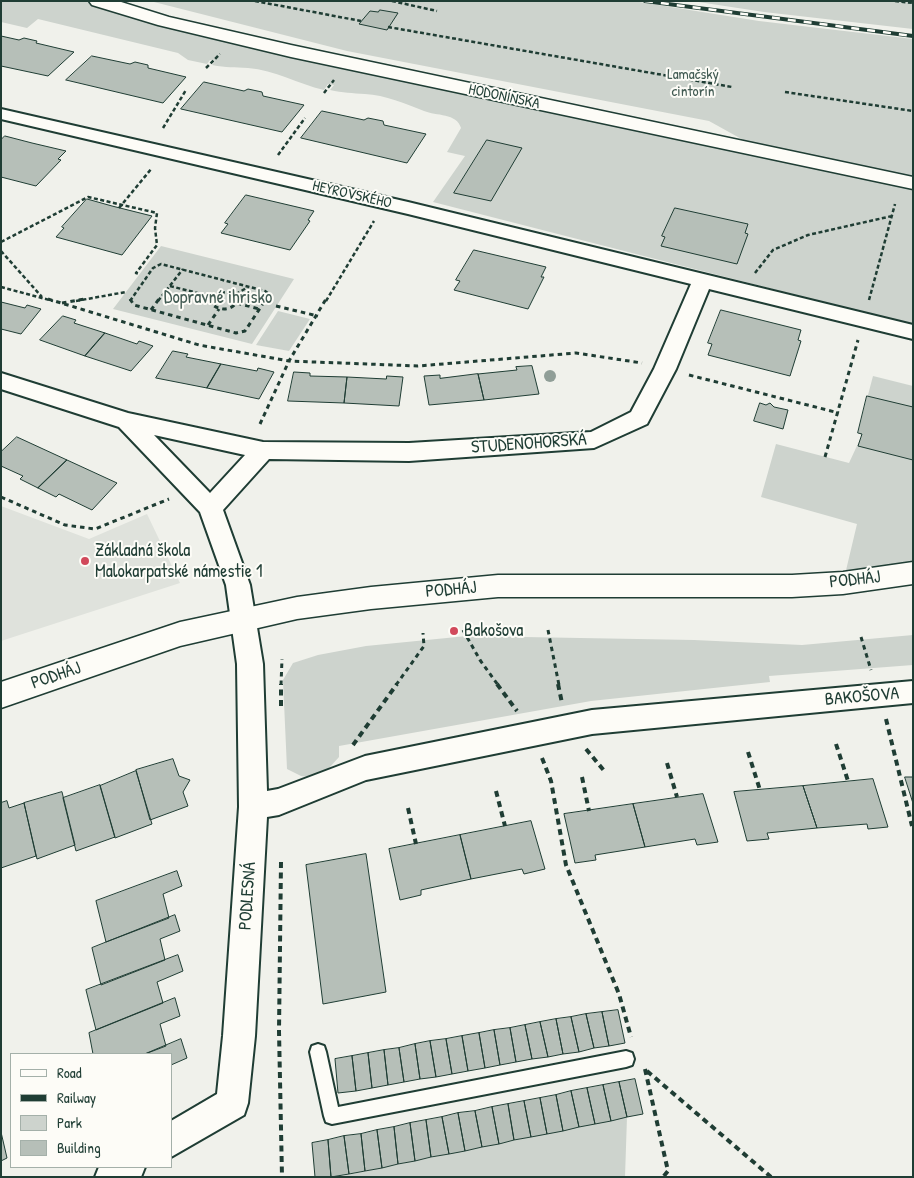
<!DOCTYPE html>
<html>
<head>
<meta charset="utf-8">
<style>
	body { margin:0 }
	#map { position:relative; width:914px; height:1178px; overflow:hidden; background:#f0f1eb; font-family:"Patrick Hand",sans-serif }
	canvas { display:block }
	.frame { position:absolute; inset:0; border:2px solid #1f3d34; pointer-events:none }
	.legend { position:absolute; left:10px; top:1053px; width:162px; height:115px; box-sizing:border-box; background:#fdfcf7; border:1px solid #a4b0a9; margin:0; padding:6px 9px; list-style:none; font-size:15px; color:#1f3d34 }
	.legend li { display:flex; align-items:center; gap:10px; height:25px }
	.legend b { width:25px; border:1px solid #a4b0a9 }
</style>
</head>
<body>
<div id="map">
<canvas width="914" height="1178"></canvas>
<div class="frame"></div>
<ul class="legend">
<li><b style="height:6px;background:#fdfcf7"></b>Road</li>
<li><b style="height:6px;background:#1f3d34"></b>Railway</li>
<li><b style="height:14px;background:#cdd3cd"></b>Park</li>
<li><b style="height:14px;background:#b6bfb8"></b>Building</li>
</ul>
</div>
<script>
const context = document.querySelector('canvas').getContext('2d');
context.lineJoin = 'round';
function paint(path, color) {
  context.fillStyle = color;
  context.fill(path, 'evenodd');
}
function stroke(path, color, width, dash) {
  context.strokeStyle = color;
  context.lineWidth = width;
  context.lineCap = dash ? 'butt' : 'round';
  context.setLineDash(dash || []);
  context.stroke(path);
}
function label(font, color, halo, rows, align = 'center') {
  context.font = font + ' "Patrick Hand",sans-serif';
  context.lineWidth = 4;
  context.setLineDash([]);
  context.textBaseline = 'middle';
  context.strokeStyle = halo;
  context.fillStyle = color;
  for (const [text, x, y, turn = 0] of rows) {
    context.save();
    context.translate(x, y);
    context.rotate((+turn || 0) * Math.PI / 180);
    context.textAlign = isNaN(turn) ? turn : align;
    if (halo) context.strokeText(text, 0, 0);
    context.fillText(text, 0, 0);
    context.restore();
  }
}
const built = new Path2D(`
	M1,506L89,539L147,514L180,583L1,641Z`);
const green = new Path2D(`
	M1,1H98L164,21L765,152L709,121L347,51L150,1H633L759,21L913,39V325L433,202L465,156L447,152L461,128C457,113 436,116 424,111C406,104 385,95 365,94C352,93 343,93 330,90L334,85L328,84L324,90C298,84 275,70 248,68C234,67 227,68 212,65L215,61L210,60L207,64L188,60L178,53L38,19L27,28L1,22Z
	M692,1H913V29L764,12Z
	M161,246L294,279L252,344L113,309Z
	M278,311L310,319L289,351L256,345Z
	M873,376L913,386V573L843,583L857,524L761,497L776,444L849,463L862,435L858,433Z
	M913,635V665L769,676L770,682L591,701L339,746V757L320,778L301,776L287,769L283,680L293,663L318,655L366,646L467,636L694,640L802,645Z
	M627,1117L625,1177H337Z`);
const building = new Path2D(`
	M380,10L398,13L387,30L359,24L370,11L378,12Z
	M1,36L19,40L24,38L37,41L36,43L74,52L48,76L1,66Z
	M92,56L130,64L135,62L148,65V68L186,77L163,103L66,80Z
	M204,82L244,91L248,89L262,92L263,96L304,105L282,132L181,109Z
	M322,111L364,120L368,118L383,121L384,125L426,134L407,163L301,138Z
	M5,136L32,143L66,151L58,159L61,160L36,186L1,177V140Z
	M487,140L522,148L491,201L454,193Z
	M246,195L314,211L308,220L310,221L290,250L221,233L228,224L225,223Z
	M87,199L112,206L152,216L122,255L56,237L64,228L62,227Z
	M675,208L748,224L745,233L748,234L737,264L661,246L665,237L662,236Z
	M474,250L546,267L541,277H544L528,309L454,290L460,281L456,280Z
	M1,302L25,308L27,305L41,309L21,334L1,329Z
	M721,310L801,330L798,340L801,341L790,376L708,355L712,344L708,343Z
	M63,316L76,320L74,323L105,333L85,356L40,340Z
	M105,333L137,344L139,341L153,346L131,371L85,356Z
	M173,351L188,354L186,357L221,364L207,388L156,378Z
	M221,364L257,371L258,368L274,372L259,399L207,388Z
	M532,366L539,394L484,400L478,374L517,370L516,367Z
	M294,372L310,373V376L347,377L344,403L288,401Z
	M478,374L484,400L429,405L424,376L440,375V378Z
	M387,376L403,377L399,406L344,403L347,377L386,379Z
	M867,396L913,407V460L858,446L862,434L858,433Z
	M760,403L766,405L770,403L774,407L788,410L783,429L754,421Z
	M17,437L67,460L38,488L20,479L23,476L1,466V452Z
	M67,460L117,483L92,510L59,494L56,497L38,488Z
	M173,759L179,776L190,780L183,792L188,806L150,820L136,770Z
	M136,771L152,824L115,838L100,786Z
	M905,777H913V803Z
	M873,779L888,827L868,829L867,824L817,828L803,786Z
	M100,785L115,837L76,851L63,798Z
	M803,786L817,828L767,833L769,839L747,841L734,792Z
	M62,792L75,845L37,859L24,803Z
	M703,794L718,842L697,845L695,839L645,847L633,804Z
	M7,801L9,808L24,803L36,856L1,868V803Z
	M633,804L645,847L595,855L596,860L575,863L564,814Z
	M531,821L545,869L524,874L522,869L471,879L460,835Z
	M460,835L471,879L421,890V895L400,900L389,849Z
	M366,854L386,992L323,1004L306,865Z
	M177,871L182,886L163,894L169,918L106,942L96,901Z
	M175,915L180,931L160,939L165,960L101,985L92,948Z
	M178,955L183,971L157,982L163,1003L96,1030L86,990Z
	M175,998L180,1016L160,1024L166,1046L145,1054H93L89,1033Z
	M618,1010L625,1043L609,1046L602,1012Z
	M602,1012L609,1046L594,1048L586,1014Z
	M586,1014L594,1048L579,1052L571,1017Z
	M571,1017L579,1052L563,1054L556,1019Z
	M556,1019L563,1054L548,1057L540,1022Z
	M540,1022L548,1057L532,1059L525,1025Z
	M525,1025L532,1059L516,1062L510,1028Z
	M510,1028L516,1062L500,1065L494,1030Z
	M494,1030L500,1065L485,1068L479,1033Z
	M479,1033L485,1068L468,1071L462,1036Z
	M462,1036L468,1071L452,1074L446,1039Z
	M181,1039L187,1058L171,1065V1054H145Z
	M446,1039L452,1074L436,1077L430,1041Z
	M430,1041L436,1077L420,1079L415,1044Z
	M415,1044L420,1079L404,1082L399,1048Z
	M399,1048L404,1082L388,1085L384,1050Z
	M384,1050L388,1085L372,1088L368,1053Z
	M368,1053L372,1088L356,1091L352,1056Z
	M352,1056L356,1091L338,1093L335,1059Z
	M635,1079L643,1114L627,1117L619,1082Z
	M619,1082L627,1117L611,1121L603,1085Z
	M603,1085L611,1121L595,1124L587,1088Z
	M587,1088L595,1124L579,1127L571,1091Z
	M571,1091L579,1127L563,1131L556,1095Z
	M556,1095L563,1131L547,1134L540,1098Z
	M540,1098L547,1134L531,1137L524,1101Z
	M524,1101L531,1137L514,1140L508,1104Z
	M508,1104L514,1140L499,1144L492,1107Z
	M492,1107L499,1144L482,1147L475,1111Z
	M475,1111L482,1147L465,1151L458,1113Z
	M458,1113L465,1151L449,1154L442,1117Z
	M442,1117L449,1154L431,1157L426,1120Z
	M426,1120L431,1157L415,1161L410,1123Z
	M410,1123L415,1161L398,1164L394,1127Z
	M394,1127L398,1164L382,1168L377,1130Z
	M377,1130L382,1168L365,1171L361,1134Z
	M1,1132L7,1158L1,1161Z
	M361,1134L365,1171L349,1174L344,1136Z
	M344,1136L349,1174L331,1177L328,1140Z
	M328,1140L331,1177H315L312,1143Z`);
const pathFar2 = new Path2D(`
	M255,1L361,21
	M392,1L437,11
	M895,1L913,3
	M388,27L732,87
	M206,68L220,54
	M785,92L913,111
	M324,93L334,80
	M163,128L186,90
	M278,155L305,118
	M119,208L152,168
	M1,242L88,197L157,213L155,228L157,245L136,273L139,274
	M1,251L42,297
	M755,273L773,250L808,235L892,216
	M170,286L213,297
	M1,287L53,301
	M236,294L239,297L238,301
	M236,294L248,287
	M869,300L895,204
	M76,301L126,292
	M130,301L153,268L161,264L265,291L269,294L265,301
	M158,301L183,269
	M212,301L220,292L236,294
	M326,301L374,221`);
const pathFar1 = new Path2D(`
	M48,299L199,345L289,361L418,366L576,353L642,363
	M130,299L134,305L236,333L245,331L266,299
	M212,299L211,303C219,312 234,311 238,299
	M62,303L84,299
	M237,303L259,309
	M276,306L318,316
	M151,310L159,299
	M208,325L219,309
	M689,375L839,413
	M260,424L289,361L326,299
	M825,457L858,340
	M1,497L65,525L95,529L169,499
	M463,630L480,660L498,685
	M548,630L559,685
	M861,637L871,670
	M281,685L282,659
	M396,685L424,646L423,633`);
const path = new Path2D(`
	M497,684L517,711
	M558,684L562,703
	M281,706V684
	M886,719L912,826
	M836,744L848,781
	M353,745L397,684
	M586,749L606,773
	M748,752L760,790
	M542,758L551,781L566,865L619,994L631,1037
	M667,763L677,797
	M582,777L589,811
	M496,791L505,826
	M408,808L416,844
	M281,862L279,1031L282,1177
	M645,1069L668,1171L663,1177
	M647,1071L771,1177`);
const service = new Path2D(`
	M318,1044L324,1046L326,1052L338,1107L626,1051L632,1053L634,1059L632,1065L626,1067L332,1124L326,1122L324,1116L310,1052L312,1046Z`);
const minor = new Path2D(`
	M1,109L408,202L913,325V339L709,289L676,369L647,424L594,448L409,461L269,459L223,510L250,585L263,664L267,791L278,789L365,756L592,710L913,681V703L592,734L366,780L279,815L267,817L255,1036L248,1103L244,1115L171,1157V1121L217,1094L223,1036L239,807L237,664L226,585L200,512L119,427L1,389V373L128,413L263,442L409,443L591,432L631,412L654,369L691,284L408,214L1,119ZM154,435L245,455L210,493Z
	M99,1167H145L141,1177H95Z`);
const tertiary = new Path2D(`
	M913,562V584L843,594L792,597H498L371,609L297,619L180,646L1,708V682L180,622L297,597L371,587L498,575H792L843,572Z`);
const primary = new Path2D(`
	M89,1H118L169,17L291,45L913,177V189L291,57L158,25L92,5Z`);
const rail = new Path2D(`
	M645,1L913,36`);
const trees = [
	[550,376]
];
const markers = [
	[85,561,5,"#d1495b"],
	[454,631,5,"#d1495b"]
];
const farParknames = [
	["Lamačský",693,75],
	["cintorín",693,92]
];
const farStreetnames = [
	["HODONÍNSKA",504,97,12],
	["HEYROVSKÉHO",352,195,13]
];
const parkNames = [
	["Dopravné ihrisko",218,298]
];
const streetNames = [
	["STUDENOHORSKÁ",529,444,-4],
	["PODHÁJ",855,580,-6],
	["PODHÁJ",451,590,-5],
	["PODHÁJ",56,676,-19],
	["BAKOŠOVA",862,697,-5],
	["PODLESNÁ",248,896,-86]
];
const poiNames = [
	["Základná škola",95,551],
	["Malokarpatské námestie 1",95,572],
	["Bakošova",464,631]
];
paint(built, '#dfe2dc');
paint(green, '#cdd3cd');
paint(building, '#b6bfb8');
stroke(building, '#1f3d34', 1);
stroke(service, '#1f3d34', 4);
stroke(minor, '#1f3d34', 4);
stroke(tertiary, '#1f3d34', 3);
stroke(primary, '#1f3d34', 3);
stroke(pathFar2, '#1f3d34', 2.5, [4, 2.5]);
stroke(pathFar1, '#1f3d34', 3, [4.5, 4]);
stroke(path, '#1f3d34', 4, [6, 4.5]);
paint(service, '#fdfcf7');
paint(minor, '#fdfcf7');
paint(tertiary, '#fdfcf7');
paint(primary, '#fdfcf7');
stroke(rail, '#1f3d34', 4);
stroke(rail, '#fdfcf7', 2.5, [8]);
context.fillStyle = '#909e97';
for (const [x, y] of trees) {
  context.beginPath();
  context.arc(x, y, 6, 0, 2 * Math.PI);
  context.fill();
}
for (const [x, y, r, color] of markers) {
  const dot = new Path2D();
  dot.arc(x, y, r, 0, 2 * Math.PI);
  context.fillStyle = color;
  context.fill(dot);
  stroke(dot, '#fdfcf7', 2);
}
label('15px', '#425b53', '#fdfcf7', farParknames);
label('15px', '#1f3d34', '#fdfcf7', farStreetnames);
label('18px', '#425b53', '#fdfcf7', parkNames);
label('18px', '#1f3d34', '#fdfcf7', streetNames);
label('18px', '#1f3d34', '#fdfcf7', poiNames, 'left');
</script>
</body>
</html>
